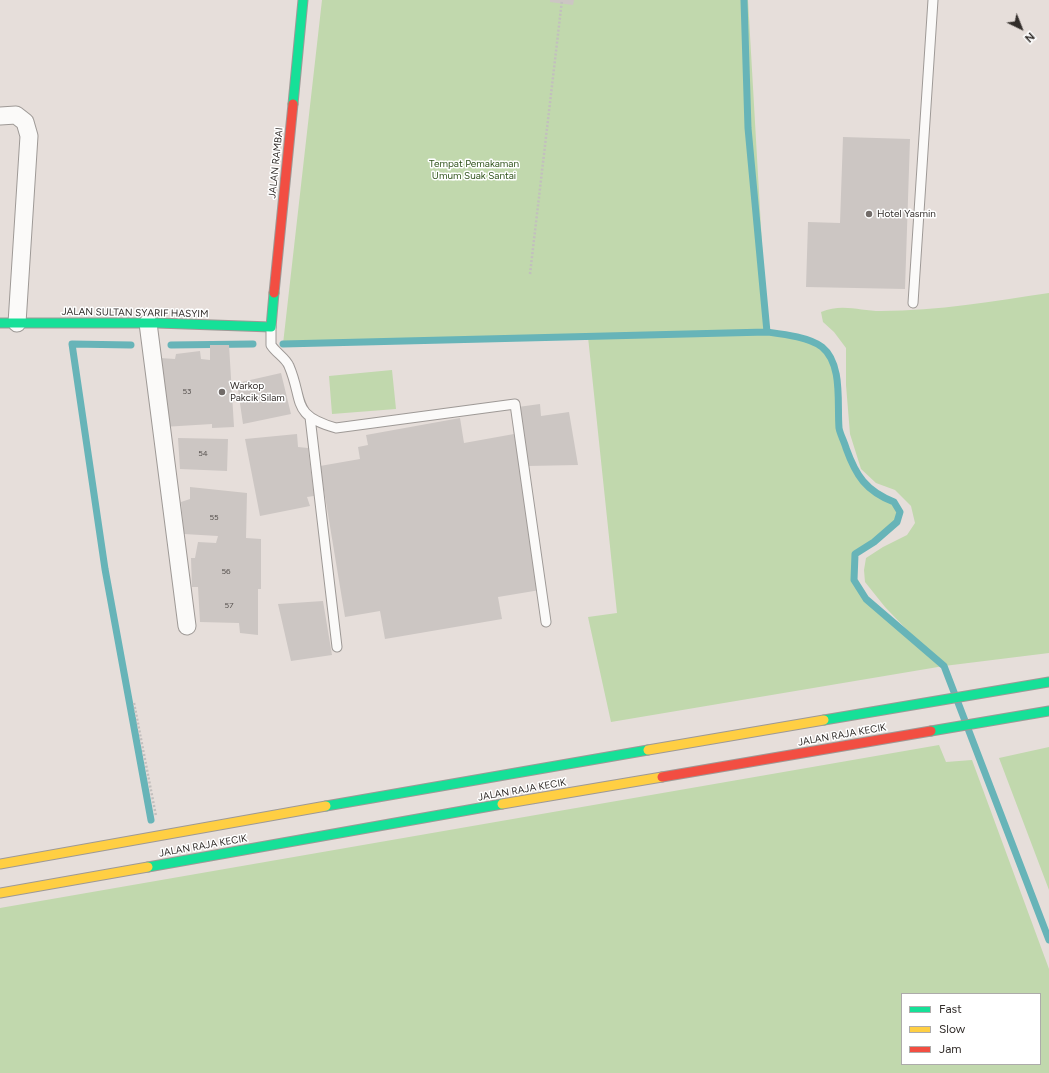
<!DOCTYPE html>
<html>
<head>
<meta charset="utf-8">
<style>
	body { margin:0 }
	#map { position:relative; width:1049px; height:1073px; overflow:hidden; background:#e6deda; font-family:Figtree,sans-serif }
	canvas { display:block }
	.legend { position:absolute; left:901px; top:993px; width:140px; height:72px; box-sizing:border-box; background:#fff; border:1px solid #adabaa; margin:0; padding:5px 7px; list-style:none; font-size:12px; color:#322d2a }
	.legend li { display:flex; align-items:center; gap:8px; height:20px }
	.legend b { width:20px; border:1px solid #adabaa }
	.north { position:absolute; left:1001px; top:8px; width:40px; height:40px; -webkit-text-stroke:3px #fff; paint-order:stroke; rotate:137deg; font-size:11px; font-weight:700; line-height:16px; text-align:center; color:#322d2a }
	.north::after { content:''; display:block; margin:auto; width:14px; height:18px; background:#322d2a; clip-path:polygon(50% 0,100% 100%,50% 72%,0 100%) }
</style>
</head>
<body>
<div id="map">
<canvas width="1049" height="1073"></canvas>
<ul class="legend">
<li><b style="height:5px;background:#16e098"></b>Fast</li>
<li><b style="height:5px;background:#ffcf43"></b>Slow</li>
<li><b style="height:5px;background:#f24e42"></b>Jam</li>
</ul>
<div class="north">N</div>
</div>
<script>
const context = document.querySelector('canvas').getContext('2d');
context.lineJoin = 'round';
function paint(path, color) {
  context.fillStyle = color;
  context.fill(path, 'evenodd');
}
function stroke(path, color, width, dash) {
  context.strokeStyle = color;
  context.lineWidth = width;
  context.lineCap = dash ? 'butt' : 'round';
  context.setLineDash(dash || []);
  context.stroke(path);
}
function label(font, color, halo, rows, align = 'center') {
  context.font = font + ' Figtree,sans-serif';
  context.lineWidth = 3;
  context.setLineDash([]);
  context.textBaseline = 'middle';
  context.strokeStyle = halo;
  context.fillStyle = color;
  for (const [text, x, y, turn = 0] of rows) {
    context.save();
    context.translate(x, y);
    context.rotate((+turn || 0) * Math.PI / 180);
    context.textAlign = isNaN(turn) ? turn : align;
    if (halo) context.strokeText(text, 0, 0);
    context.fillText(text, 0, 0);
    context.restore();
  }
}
const green = new Path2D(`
	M322,0H748L767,332L791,334L822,347L833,363L839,429L852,465L864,483L883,497L894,502L900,512L897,522L874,542L856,554L854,580L866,599L935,659L885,607L865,582L864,570L866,558L883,547L907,535L915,523L911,506L895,490L876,483L861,469L850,434L846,385V348L834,332L823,322L821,312C842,303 860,311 881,311C938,311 994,301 1049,293V653L944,666L611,722L588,617L617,613L588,337L283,344Z
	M392,370L396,409L332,414L329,376Z
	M939,745L946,762L972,760L1049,969V1073H0V908ZM902,994H1040V1064H902Z
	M1049,747V890L999,758Z`);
const stream = new Path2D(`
	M744,0L748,128L767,332C782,334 809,337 822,347C843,364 837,403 839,428C840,434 844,441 846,448C856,476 866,491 894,502L900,512L897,522L874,542L855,554L854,580L866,599L944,666L1049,940
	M283,344L767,332
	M131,345L72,344L105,569L151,820
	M171,345L253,344`);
const building = new Path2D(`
	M550,0H574L573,5L550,2Z
	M843,137L910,139L905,289L806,287L808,222L840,223Z
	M210,345H229L234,427L212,428V424L163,427L160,358L175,359L176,354L200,351L201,359L210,360Z
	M281,373L291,414L243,424L237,383Z
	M540,404L541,416L569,412L578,465L527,466L518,407Z
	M460,418L464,443L514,434L540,590L498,597L502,619L385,639L380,611L345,617L320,466L360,459L358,447L368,445L366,435Z
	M297,434L298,447L308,448L314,496L307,497L310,506L260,516L245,439Z
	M178,438L228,439L227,471L180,469Z
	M190,487L247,493L246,538L261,539V589H258V635L240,633L239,623L200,622L198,587H192L191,558H195L198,542L216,543L218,536L184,534L181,502L190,499Z
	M323,601L332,655L291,661L278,604Z`);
const path = new Path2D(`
	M530,274L562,0
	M134,703L156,816`);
const lane = new Path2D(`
	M913,303L933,0
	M271,327V345C276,353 286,358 289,366C304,401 290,415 336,428L515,404L546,622
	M310,417L337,647`);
const street = new Path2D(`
	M0,116L16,115L25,122L29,136L17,323
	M148,323L187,626`);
const fast = new Path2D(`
	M293,104L303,0
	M0,323H157L271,327L274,293
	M824,720L1049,682
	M931,731L1049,711
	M326,806L648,750
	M148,867L502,804`);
const slow = new Path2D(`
	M648,750L824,720
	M502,804L662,777
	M0,864L326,806
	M0,893L148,867`);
const jam = new Path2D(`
	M274,293L293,104
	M662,777L931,731`);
const markers = [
	[869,214,4,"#716b68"],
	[222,392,4,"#716b68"]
];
const numberNames = [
	["53",187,392],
	["54",203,454],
	["55",214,518],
	["56",226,572],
	["57",229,606]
];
const streetNames = [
	["JALAN RAMBAI",276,163,-84],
	["JALAN SULTAN SYARIF HASYIM",135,313,1],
	["JALAN RAJA KECIK",842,735,-10],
	["JALAN RAJA KECIK",522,790,-10],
	["JALAN RAJA KECIK",203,846,-10]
];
const parkNames = [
	["Tempat Pemakaman",474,164],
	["Umum Suak Santai",474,176]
];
const poiNames = [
	["Hotel Yasmin",877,214],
	["Warkop",230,386],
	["Pakcik Silam",230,398]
];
paint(green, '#c1d8ad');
stroke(stream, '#67b4b8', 7);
paint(building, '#ccc6c3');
stroke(lane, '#9e9996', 11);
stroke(street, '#9e9996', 19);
stroke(fast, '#9e9996', 11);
stroke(slow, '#9e9996', 11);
stroke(jam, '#9e9996', 11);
stroke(path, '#c2bfbe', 2.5, [2, 2]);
stroke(lane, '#fbfaf9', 9);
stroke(street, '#fbfaf9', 17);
stroke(fast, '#16e098', 9);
stroke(slow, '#ffcf43', 9);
stroke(jam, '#f24e42', 9);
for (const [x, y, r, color] of markers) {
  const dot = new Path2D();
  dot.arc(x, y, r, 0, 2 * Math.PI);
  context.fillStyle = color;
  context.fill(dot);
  stroke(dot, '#fff', 1.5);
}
label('8px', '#585350', null, numberNames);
label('10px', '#322d2a', '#fff', streetNames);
label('10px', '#2f521b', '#fff', parkNames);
label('10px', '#322d2a', '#fff', poiNames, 'left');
</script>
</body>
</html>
